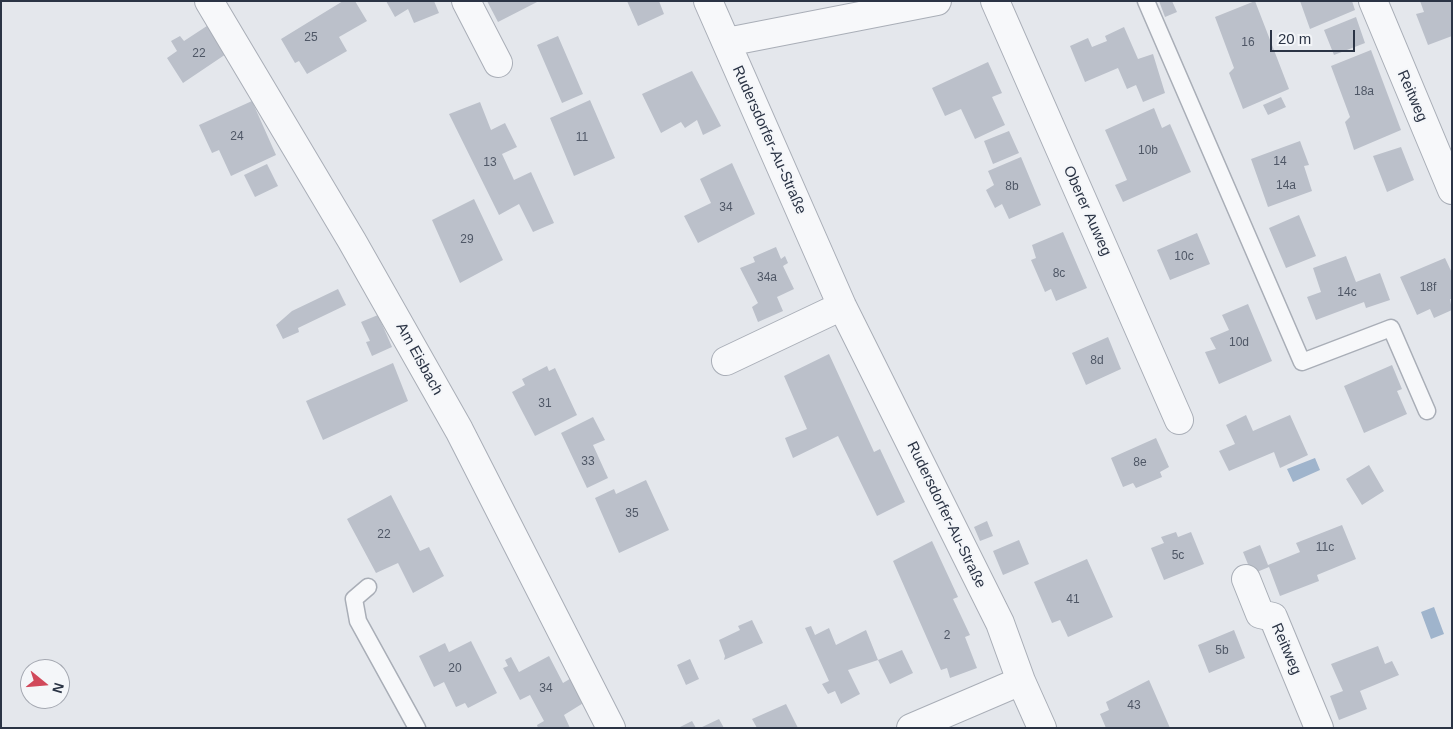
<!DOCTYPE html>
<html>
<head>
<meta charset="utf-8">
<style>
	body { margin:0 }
	#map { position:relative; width:1453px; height:729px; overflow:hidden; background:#e4e7ec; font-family:Helvetica,sans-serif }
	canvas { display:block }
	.frame { position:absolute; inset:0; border:2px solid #2b3445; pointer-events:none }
	.north { position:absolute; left:20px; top:659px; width:50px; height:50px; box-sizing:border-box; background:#f4f6f9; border:1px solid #a4a8b1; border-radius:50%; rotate:107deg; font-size:14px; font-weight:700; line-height:20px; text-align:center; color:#2b3445 }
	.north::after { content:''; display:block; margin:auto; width:18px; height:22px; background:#d1495b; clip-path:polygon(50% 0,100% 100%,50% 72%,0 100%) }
	.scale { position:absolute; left:1270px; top:30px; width:85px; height:22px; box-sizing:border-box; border:2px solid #2b3445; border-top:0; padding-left:6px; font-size:15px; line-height:18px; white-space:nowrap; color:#2b3445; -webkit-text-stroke:4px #f4f6f9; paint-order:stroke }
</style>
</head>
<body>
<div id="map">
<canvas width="1453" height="729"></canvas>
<div class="frame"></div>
<div class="north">N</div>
<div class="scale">20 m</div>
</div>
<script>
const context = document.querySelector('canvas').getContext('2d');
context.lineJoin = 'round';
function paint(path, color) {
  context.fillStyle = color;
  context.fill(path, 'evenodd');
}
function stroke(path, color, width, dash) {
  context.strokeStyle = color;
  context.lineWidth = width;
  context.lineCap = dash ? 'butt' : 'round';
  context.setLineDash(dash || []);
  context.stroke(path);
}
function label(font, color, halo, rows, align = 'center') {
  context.font = font + ' Helvetica,sans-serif';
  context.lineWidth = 4;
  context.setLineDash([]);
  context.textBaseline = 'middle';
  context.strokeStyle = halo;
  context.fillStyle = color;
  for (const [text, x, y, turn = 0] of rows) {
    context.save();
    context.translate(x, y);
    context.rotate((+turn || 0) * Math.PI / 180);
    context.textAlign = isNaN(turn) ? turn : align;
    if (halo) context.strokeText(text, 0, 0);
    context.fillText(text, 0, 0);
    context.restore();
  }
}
const water = new Path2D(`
	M1315,458L1320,470L1293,482L1287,469Z
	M1434,607L1444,634L1431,639L1421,612Z`);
const building = new Path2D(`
	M343,1H355L367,21L339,37L347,51L307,74L299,61L295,63L281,39Z
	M386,1H434L439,13L414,23L408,9L395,17Z
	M487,1H539L498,22Z
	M627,1H659L664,14L638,26Z
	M1159,1H1172L1177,12L1165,17Z
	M1255,1L1289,89L1243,109L1229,73L1234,68L1215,17Z
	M1300,1H1352L1355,10L1310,29Z
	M1420,1H1452V36L1428,45L1416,14L1424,12Z
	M1356,17L1365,43L1334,55L1324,30Z
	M213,22L232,50L183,83L167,58L177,51L171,41L180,36L184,41Z
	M1124,27L1138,59L1153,54L1165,93L1143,102L1136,85L1127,89L1118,68L1085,82L1070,46L1088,38L1092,47L1107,41L1105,36Z
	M558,36L583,94L562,103L537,45Z
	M1371,50L1401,130L1354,150L1345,122L1350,117L1331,66Z
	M988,62L1002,93L992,97L1005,125L975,139L961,109L945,116L932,88Z
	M692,71L721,126L703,135L697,120L685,128L681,122L661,133L642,94Z
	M1281,97L1286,107L1268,115L1263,105Z
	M590,100L615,158L574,176L550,118Z
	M252,101L276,155L231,176L219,150L212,153L199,125Z
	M480,102L491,130L505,123L517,147L502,154L514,180L531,172L554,223L533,232L519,204L499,215L449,114Z
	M1154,108L1162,128L1170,124L1191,172L1123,202L1115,185L1127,180L1105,130Z
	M1009,131L1019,153L993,164L984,141Z
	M1300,141L1309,165L1304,166L1312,191L1268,207L1251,159Z
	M1401,147L1414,180L1387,192L1373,156Z
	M1021,157L1041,205L1009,219L1002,204L995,208L986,190L994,185L988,171Z
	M732,163L755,214L698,243L684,216L711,203L700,179Z
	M267,164L278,186L255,197L244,175Z
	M474,199L503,260L460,283L432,220Z
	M1299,215L1316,256L1286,268L1269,228Z
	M1063,232L1087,288L1056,301L1051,289L1045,292L1031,260L1036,258L1032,245Z
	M1197,233L1210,264L1170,280L1157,250Z
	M776,247L781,259L785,256L788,263L783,266L794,289L777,297L783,311L758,322L752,307L758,303L740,268L755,262L753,257Z
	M1346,256L1356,282L1380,273L1390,300L1366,308L1364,302L1316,320L1307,297L1321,292L1313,268Z
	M1445,258L1452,273V299H1450L1452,310L1434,318L1430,309L1417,315L1400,277Z
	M338,289L346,305L298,328L299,332L283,339L276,325L292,311Z
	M1248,304L1272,361L1219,384L1205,352L1216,349L1210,338L1229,330L1222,315Z
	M378,315L392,347L372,356L366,342L370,341L361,322Z
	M1108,337L1121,369L1086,385L1072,353Z
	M829,354L874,452L880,449L905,502L877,516L838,436L793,458L785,438L807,429L784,376Z
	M393,363L408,401L323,440L306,401Z
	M1392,365L1402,389L1397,391L1407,414L1364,433L1344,386Z
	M547,366L549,371L555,368L577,415L535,436L512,392L525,385L522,379Z
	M1246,415L1253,431L1290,415L1308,455L1280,468L1274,452L1229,471L1219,451L1235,444L1226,425Z
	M593,417L605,440L593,445L608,478L587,488L561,433Z
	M1156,438L1169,467L1160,472L1162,477L1136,488L1133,483L1123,487L1111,458Z
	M1369,465L1384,491L1362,505L1346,479Z
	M646,480L669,530L619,553L595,498L614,489L616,494Z
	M391,495L420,551L429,547L444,576L413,593L398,563L376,573L347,519Z
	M987,521L993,536L980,541L974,527Z
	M1342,525L1356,559L1317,575L1319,581L1280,596L1269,567L1252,574L1243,552L1260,545L1268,565L1300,552L1296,543Z
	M1176,532L1178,537L1191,532L1204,564L1164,580L1151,548L1164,543L1161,537Z
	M1019,540L1029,564L1003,575L993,551Z
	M932,541L958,597L953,599L970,635L965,637L977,668L950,678L947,668L941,670L893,561Z
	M1087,559L1113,617L1068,637L1060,620L1052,623L1034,582Z
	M752,620L763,643L724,660L725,656L719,640L740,630L738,626Z
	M811,626L815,635L829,628L836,645L866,630L878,660L848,670L860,694L841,704L835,691L828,694L822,684L829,681L805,628Z
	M1234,630L1245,658L1209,673L1198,645Z
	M471,641L497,693L468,708L465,703L456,707L444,682L434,687L419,656L445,643L449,652Z
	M1378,646L1385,664L1392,661L1399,675L1360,691L1367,709L1339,720L1330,696L1343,691L1331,664Z
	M902,650L913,673L890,684L878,660Z
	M549,656L563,683L573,677L585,702L564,715L570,728H538L537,725L544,721L530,695L520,700L503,668L508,666L505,660L511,657L519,672Z
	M690,659L699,679L686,685L677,665Z
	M1149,680L1170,728H1106L1100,714L1109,710L1106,702Z
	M786,704L798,728H757L752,719Z
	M719,719L724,728H700Z
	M692,721L696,728H678Z`);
const lane = new Path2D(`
	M1146,1L1302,362L1391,328L1427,411
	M368,587L354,599L358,621L417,728`);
const street = new Path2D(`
	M209,1L352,241L459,430L611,728
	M466,1L498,63
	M708,1L842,306L1000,623L1021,681L1042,728
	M995,1L1179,420
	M1373,1L1452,190
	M727,42L937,1
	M726,361L842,306
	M1246,579L1260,614L1273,617L1319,728
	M911,728L1021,681`);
const numberNames = [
	["25",311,38],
	["16",1248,43],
	["22",199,54],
	["18a",1364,92],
	["24",237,137],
	["11",582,138],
	["10b",1148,151],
	["14",1280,162],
	["13",490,163],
	["14a",1286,186],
	["8b",1012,187],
	["34",726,208],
	["29",467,240],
	["10c",1184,257],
	["8c",1059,274],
	["34a",767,278],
	["18f",1428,288],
	["14c",1347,293],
	["10d",1239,343],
	["8d",1097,361],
	["31",545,404],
	["33",588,462],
	["8e",1140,463],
	["35",632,514],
	["22",384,535],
	["11c",1325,548],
	["5c",1178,556],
	["41",1073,600],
	["2",947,636],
	["5b",1222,651],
	["20",455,669],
	["34",546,689],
	["43",1134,706]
];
const streetNames = [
	["Reitweg",1412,96,67],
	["Rudersdorfer-Au-Straße",769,140,66],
	["Oberer Auweg",1087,211,66],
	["Am Eisbach",419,359,61],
	["Rudersdorfer-Au-Straße",946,515,64],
	["Reitweg",1286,649,67]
];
paint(water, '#9fb4cc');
paint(building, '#bbc0ca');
stroke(lane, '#a9aeb7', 19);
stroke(street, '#a9aeb7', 30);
stroke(lane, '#f7f8fa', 16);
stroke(street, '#f7f8fa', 28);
label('12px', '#4f5766', null, numberNames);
label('15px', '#2b3445', '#f4f6f9', streetNames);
</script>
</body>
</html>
